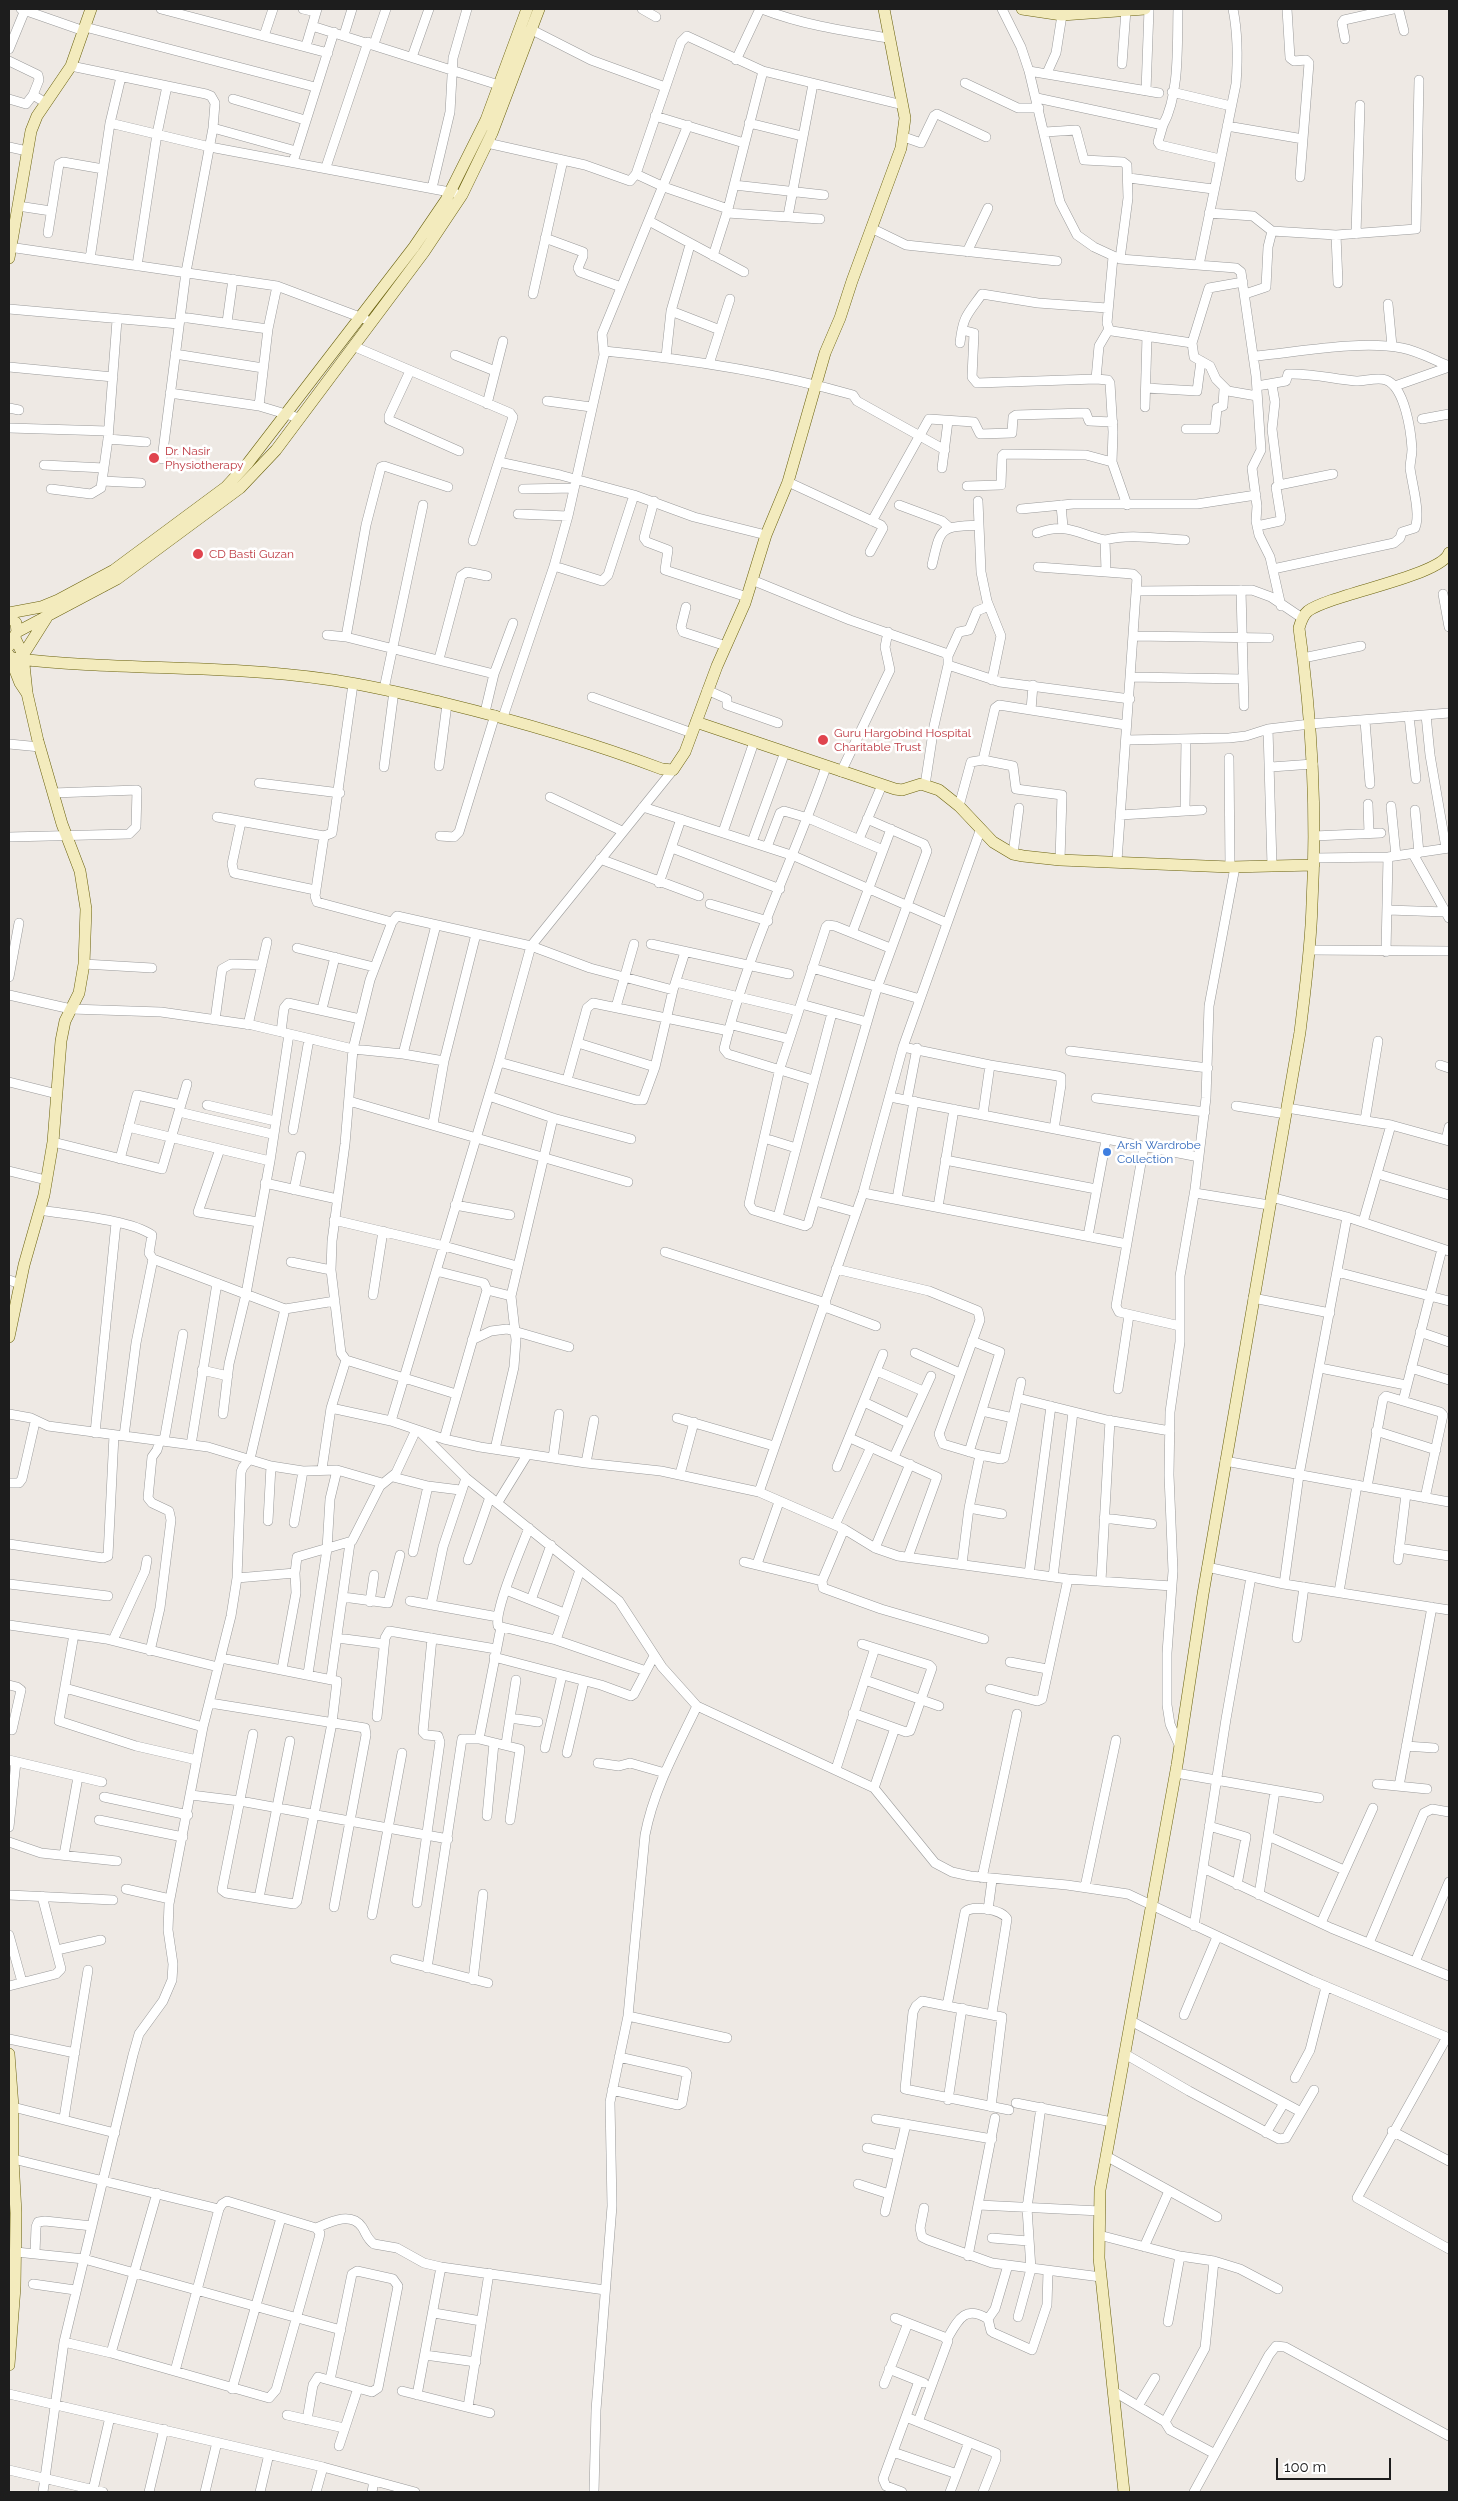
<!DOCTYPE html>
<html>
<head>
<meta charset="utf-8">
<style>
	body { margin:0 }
	#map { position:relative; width:1458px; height:2501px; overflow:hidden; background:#eee9e4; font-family:Raleway,sans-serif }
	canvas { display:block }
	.frame { position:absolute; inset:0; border:10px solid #1d1d1d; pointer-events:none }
	.scale { position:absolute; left:1276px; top:2458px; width:115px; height:22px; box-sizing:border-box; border:2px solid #1d1d1d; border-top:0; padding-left:6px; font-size:15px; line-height:18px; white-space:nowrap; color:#1d1d1d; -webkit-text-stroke:4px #fff; paint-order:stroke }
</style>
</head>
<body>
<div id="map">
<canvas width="1458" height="2501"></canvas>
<div class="frame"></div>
<div class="scale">100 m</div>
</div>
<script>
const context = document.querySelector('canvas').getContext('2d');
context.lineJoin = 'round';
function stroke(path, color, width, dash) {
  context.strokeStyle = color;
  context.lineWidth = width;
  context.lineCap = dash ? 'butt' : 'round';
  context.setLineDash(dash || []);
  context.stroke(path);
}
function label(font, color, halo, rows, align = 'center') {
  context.font = font + ' Raleway,sans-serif';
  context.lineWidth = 5;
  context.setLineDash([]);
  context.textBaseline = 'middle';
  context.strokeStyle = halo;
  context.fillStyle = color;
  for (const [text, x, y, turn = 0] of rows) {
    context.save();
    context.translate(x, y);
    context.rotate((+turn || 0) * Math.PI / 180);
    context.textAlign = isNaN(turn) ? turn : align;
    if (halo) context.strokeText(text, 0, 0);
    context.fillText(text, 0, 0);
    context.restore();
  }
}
const street = new Path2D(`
	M21,9L84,31
	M161,9L328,53
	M303,9L316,12
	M642,9L656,17
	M762,9C803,25 844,31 888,38
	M1002,9L1021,47L1029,71L1060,202L1077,235L1094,247L1120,259L1236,268L1241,272L1256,376L1261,450L1252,468L1257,506L1256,521L1259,535L1270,557L1281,606
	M1287,9L1290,58L1294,61L1306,60L1309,63L1300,177
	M1396,9L1399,11L1404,31
	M312,26L505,87
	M85,27L315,87
	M532,30L591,60L665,87
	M344,35L352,9
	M264,36L273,9
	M1345,39L1342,23L1344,20L1393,9
	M374,44L386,9
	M306,46L317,9
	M9,49L25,10
	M412,57L429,9
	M736,60L760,9
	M9,61L38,75L39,80L33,95
	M1122,64L1126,10
	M71,66L206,94L211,96L215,103L213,128L186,272L162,459
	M1029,71L1159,93
	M1047,73L1056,53L1062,15
	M965,83L1018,108H1039
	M1146,91L1149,9
	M1172,92L1231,106
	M1037,98L1163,125C1180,94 1177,43 1178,9
	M9,99L26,104L33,95L46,103
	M233,99L305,120
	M655,116L744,143
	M110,123L210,147L455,193
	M749,123L802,136
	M1163,125L1158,142L1160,145L1220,159
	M1227,126L1303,139
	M213,128L296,151
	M1045,132L1076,130L1084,160L1123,162L1127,165L1128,198L1120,259
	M904,137L921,143L934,116L937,114L986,137
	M487,143L585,165L630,181L636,174L681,42L687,36L763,71L903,105
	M9,147L27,151
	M293,162L334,32
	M326,167L368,42
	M636,174L664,187L728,209
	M1129,178L1213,189
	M734,185L824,195
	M432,188L450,112L453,58L467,9
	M18,206L51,211
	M727,213L820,219
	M1209,213L1253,216L1272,231
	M788,216L813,84
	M649,221L744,272
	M871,228L906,245L1057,261
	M48,233L59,164L63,162L103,169
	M1356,234L1360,105
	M1336,235L1338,283
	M545,238L583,252V256L578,268L580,272L621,287
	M9,247L277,286L365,319
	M967,252L988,208
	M713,256L728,209L763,71
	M1113,257L1107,323L1109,329L1112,331L1192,343L1209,288L1243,282
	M90,259L110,123L121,77
	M1199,265L1236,84C1238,58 1238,34 1233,9
	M137,266L157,134L167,86
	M533,294L563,160
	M1245,294L1266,287L1268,247L1272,231L1336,235L1416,229L1419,80
	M1388,304L1392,346
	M9,309L179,324
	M671,311L720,330
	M181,317L268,329
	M227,322L233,279
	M962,330L974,333L972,377L977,383L1096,379L1099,346L1109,329
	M960,343C963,316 967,315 982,294L1038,303L1107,308
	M1192,343L1194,357L1210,366L1216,379L1228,391L1257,396
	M353,346L510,413L513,417L473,541
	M604,351C688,359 772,372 853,395L857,401L945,450
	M175,354L263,368
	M455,355L495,371
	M1255,356C1299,352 1360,340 1402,348C1418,351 1434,360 1449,366
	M666,357L671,311L690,245
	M709,364L730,299
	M9,367L113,377
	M410,371L389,416V420L459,451
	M1096,379L1108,380L1110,383L1113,432L1112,462L1127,505
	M1257,386L1286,381L1288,374C1312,373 1333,379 1356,381C1365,381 1378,377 1386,380C1405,387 1411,432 1412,449C1412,456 1410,462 1410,468C1412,484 1421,514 1415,528L1402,532L1400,538L1394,543L1273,569
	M1395,386L1449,367
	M1146,388L1197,391L1201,361
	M170,393L259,406L299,418
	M547,401L591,407
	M487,404L503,341
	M259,406L268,329L277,286
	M1145,407L1147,336
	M9,408L19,410
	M1422,419L1449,414
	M9,428L108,431
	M1186,429H1215L1217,408L1223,406L1224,389
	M108,439L146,442
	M499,462L560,475L634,495L694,517L766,535
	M44,465L104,468
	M942,468L948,421
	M103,481L141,483
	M788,482L881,525L883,528L870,552
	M1279,485L1333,474
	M967,486L1001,485L1002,456L1004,454L1086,455L1112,462
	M51,489L91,494L101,488L108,439L117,320
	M523,489L574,488
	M654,501L644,538L647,542L668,550L665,570L747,597
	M978,501L981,572L987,601L1001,636L992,680
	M899,505L942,521L949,527
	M1061,505L1063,527
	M1021,509L1073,504H1197L1256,495
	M518,514L568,516
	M872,521L929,419L974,422L980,434L1012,433L1013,417L1016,415L1086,413L1089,421L1113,422
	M1257,526L1280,521L1281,518L1276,487L1279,485L1272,429L1275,402L1272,385
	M1037,533C1068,522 1077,534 1105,540L1106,571
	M1105,540C1130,533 1159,539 1185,540
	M932,565C941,527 939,527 979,525
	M554,566L602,581L608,575L634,495
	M1038,567L1133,574L1137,578L1117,861
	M752,580L850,620L945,653L948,656V665
	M1241,590L1244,706
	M1137,591L1252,590L1271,597L1302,618
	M1443,594L1449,627
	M686,607L681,627L683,632L726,646
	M327,635L346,637L494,674
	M1134,636L1269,638
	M346,637L366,525L381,467L384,466L448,487
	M948,656L959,632L969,630L977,611L989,606
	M1303,658L1361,646
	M439,659L461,576L467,572L487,576
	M1132,677L1242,679
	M384,689L423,505
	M707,690L727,699V705L778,723
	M592,697L692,733
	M1031,710L1033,685
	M485,712L494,674L513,623
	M1426,715L1430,755L1446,848
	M1409,716L1416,779
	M503,717L554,566L568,516L604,355L602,334L688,125
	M1365,721L1370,784
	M1268,729L1272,865
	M1126,740L1229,738L1246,736L1268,729L1310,724L1449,713
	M9,744L40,747
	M1229,758L1230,867
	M983,760L995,708L999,705L1126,725
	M439,766L447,704
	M384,767L394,691
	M1271,767L1313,764
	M841,772L890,670L885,647L888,632
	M259,783L340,793
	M925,785L934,726L948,665L1000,682L1130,699
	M550,797L622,831
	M1368,804L1369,833
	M959,806L971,762L983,760L1013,766L1016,789L1062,795L1060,860
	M1391,806L1396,856
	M643,807L794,856L947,923
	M1185,810L1186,739
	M1415,810L1419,853
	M1120,815L1202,810
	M217,817L324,836L315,896L317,902L392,922
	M867,819L924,844L927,851L877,988L808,1224L805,1226L753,1210L749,1204L780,1068L826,927L828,925L835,926L890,948
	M241,822L232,864L234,873L315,890
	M723,832L754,742
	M324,836L332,833L353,684
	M440,836L454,837L459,832L495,715
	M1314,836L1381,833
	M9,837L129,834L136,827L137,790L53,793
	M859,839L882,785
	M752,842L785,752
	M767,847L780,813L784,811L808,818L883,850
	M672,848L780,889
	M1013,854L1019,808
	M1413,854L1449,918
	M1314,858L1388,857L1449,848
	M600,859L699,896
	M659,883L681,819
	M710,904L768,921
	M1388,910L1446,912
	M852,933L891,829
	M651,944L789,974
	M297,948L374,967
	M1309,950L1449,951
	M1386,952L1388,857
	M84,964L152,968
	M812,968L920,999
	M9,977L19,923
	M676,982L798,1011
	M9,995L71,1009L161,1012L252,1025L353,1049L403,1054L444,1061L476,934
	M801,1004L867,1022
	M616,1007L634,944
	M322,1009L335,957
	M215,1020L222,969L231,964L262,965
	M248,1025L267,942
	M732,1025L789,1039
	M281,1032L284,1008L288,1003L360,1019
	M578,1043L655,1067
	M903,1047L990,1065L1058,1076L1061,1077V1085L1054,1129
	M1070,1051L1208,1068
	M403,1054L436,925
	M499,1062L636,1100H643L655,1067L673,990L685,952
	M1440,1065L1449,1068
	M567,1080L587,1008L593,1003L729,1031
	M813,1080L728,1054L724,1049C747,952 793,861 826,767
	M9,1082L57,1094
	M489,1096L553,1118L631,1139
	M890,1097L1199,1157
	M1096,1098L1205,1112
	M907,1100L917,1048
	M349,1101L628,1182
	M207,1105L275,1121
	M1236,1106L1286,1114
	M1287,1108L1391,1125L1449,1141
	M179,1112L272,1134
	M983,1114L990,1065
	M1365,1120L1378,1041
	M433,1124L444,1061
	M128,1127L270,1161
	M293,1130L309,1039
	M764,1138L796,1148
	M1446,1140L1449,1127
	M53,1142L162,1169L187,1084
	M1144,1146L1116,1306L1119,1312L1180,1326
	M220,1149L198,1212L258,1222
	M120,1159L137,1095L181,1105
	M945,1160L1096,1189
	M9,1171L46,1180
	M1378,1174L1449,1195
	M265,1183L337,1199
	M294,1190L301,1156
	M863,1193L1127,1244
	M1195,1193L1269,1205
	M1271,1197L1347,1217L1449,1251
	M897,1199L914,1101
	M815,1201L855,1212
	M455,1205L510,1215
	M938,1207L954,1109
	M40,1210C69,1215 129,1219 152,1235L149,1253L153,1259
	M778,1217L832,1013
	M334,1220L444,1246L517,1266
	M1363,1222L1391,1125
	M1088,1236L1106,1140
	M665,1252L826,1303
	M291,1262L331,1270
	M836,1269L929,1291L978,1311L980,1320L939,1434L943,1444L980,1455
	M436,1271L484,1283L487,1290L444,1439
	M1337,1272L1449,1301
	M9,1280L20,1284
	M487,1290L511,1296
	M373,1295L383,1231
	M1253,1298L1330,1313
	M825,1307L876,1326
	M1420,1332L1449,1342
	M472,1340L491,1331L507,1329L569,1347
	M915,1353L960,1373
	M1320,1368L1406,1385
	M1411,1368L1449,1380
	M202,1370L228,1376
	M877,1371L923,1391
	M1118,1389L1129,1315
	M456,1394L346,1360L341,1353L331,1270L332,1241L345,1144L353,1049L370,980L392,922L397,916L531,946L673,770
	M1018,1398L1107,1420L1170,1431
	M1403,1401L1442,1249
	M864,1402L908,1423
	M331,1408L391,1421L444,1439L480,1447L586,1463L661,1471L759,1492L844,1529L875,1548L898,1556L1068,1579L1172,1586
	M982,1411L1013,1418
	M9,1414L31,1418L48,1426L208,1447L271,1466L303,1471L337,1470L382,1483
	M223,1414L229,1364L246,1294L270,1161L289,1034
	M677,1418L774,1446
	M391,1421L499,1062L531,946L590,968L673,990
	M419,1431L466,1478L619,1601L662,1667L697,1706L874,1788L935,1863L952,1872L970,1876L1067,1885L1128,1894L1311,1980L1449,2038
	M1376,1431L1436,1450
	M95,1433L116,1223
	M124,1436L136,1343L153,1259L285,1309
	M850,1438L937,1477L908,1557
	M164,1441L183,1334
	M191,1445L217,1283
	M495,1449L514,1367L516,1340L511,1296L553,1118
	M969,1452L1000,1352L972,1341
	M894,1457L931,1376
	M553,1458L559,1414
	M1225,1461L1449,1502
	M586,1463L594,1420
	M837,1467L883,1354
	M322,1469L331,1408L346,1360
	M680,1474L694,1422
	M393,1477L428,1486L460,1490
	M9,1483H19L22,1479L35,1422
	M1367,1487L1383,1399L1386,1396L1440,1412L1443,1415L1425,1498
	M759,1492L863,1193L903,1047L980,831
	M498,1502L527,1455
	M969,1508L1002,1514
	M1104,1518L1152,1524
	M268,1521L271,1466
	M294,1523L303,1471
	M835,1525L871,1447
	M529,1528C522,1546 494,1610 498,1626L556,1640L646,1671
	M844,1529L822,1581L823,1588L881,1609L984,1639
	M9,1544L103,1558L108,1556L114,1435
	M875,1548L910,1464
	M1399,1548L1449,1556
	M413,1552L428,1486
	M468,1560L490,1497
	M1398,1560L1406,1494
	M744,1562L822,1581
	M757,1564L779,1502
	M962,1564L969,1508L980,1455L1001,1459L1004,1458L1021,1382
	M1207,1567L1284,1584L1449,1610
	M1029,1574L1051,1406
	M1053,1577L1073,1412
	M237,1578L241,1472L243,1467L250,1459L285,1309L335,1301
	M1101,1581L1110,1420
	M9,1584L108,1596
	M1284,1584L1299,1475L1347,1217
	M506,1590L564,1613
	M1339,1592L1357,1485
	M343,1597L388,1603L400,1555
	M531,1600L551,1545
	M410,1601L498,1617
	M370,1602L374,1575
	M431,1605L443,1547L466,1478
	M9,1625L106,1639L218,1667
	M74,1634L59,1721L136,1746L197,1760
	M337,1638L384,1644
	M1297,1638L1304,1587
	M113,1640L145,1571L147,1560
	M556,1640L580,1570
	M150,1651L160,1608L171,1520L169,1511L152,1503L148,1498L152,1457L157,1450L160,1440
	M494,1657L601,1685L631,1696L634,1694L654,1656
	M221,1658L337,1681L332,1723L297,1901L294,1904L226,1893L222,1890L253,1734
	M1010,1662L1047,1669
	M282,1669L296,1593L295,1573
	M308,1674L327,1549L330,1499L337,1470
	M331,1678L350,1543
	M865,1680L939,1706
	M9,1685L17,1687L21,1690L12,1730
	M65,1688L203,1727
	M990,1689L1037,1701L1042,1699L1068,1579
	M210,1703L365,1728L366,1735L334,1907
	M853,1713L906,1732L910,1731L932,1668L929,1665L862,1644
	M377,1717L385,1638L389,1631L496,1649
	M510,1718L538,1722
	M479,1739L501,1627
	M506,1744L516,1680
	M1406,1746L1434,1748
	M1180,1747L1170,1724L1167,1705V1653L1173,1571L1169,1475L1170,1412L1180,1342V1276L1195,1189L1206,1098L1209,1006L1235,867
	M545,1748L562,1675
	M567,1753L584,1681
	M9,1760L102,1782
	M598,1763L619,1766L630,1763L665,1773
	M836,1769L875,1648
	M1176,1773L1319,1798
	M1377,1784L1427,1789
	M1399,1786L1432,1607
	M874,1788L895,1728
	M191,1795L240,1801L448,1839
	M104,1797L188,1815
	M487,1816L494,1743
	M99,1820L183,1837
	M1209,1826L1246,1837L1237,1885
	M9,1827L16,1762
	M1268,1836L1344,1870
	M9,1842L41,1853L117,1861
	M64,1855L78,1777
	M1203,1868L1331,1928L1449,1976
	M982,1878L1017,1714
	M1085,1887L1116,1740
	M126,1889L170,1899
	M9,1895L113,1900
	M1259,1895L1275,1791
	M259,1898L290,1741
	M417,1903L440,1742L438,1736L426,1735L423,1732L432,1638
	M988,1910L992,1880
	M372,1915L402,1753
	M1321,1923L1373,1808
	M1194,1926L1226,1719L1251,1577
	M9,1935L22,1982
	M1369,1943L1424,1813L1432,1809L1449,1812
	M57,1950L101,1940
	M395,1959L488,1983
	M1415,1962L1449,1882
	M427,1968L462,1739H479L520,1749L510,1820
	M473,1980L483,1894
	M9,1986L56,1974L61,1969L42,1896
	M947,2006L965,1912C972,1905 1002,1909 1007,1919L992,2013
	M1184,2015L1217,1937
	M628,2016L727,2038
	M1131,2021L1301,2112
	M1447,2037L1357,2198L1449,2249
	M9,2039L75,2053
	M1125,2054L1189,2091L1279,2139L1286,2138L1314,2090
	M1295,2078L1310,2050L1326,1987
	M612,2090L678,2105L682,2103L687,2074L685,2072L619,2057
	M948,2100L962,2008
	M1016,2103L1112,2122
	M13,2107L115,2133
	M991,2107L1002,2017L922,2001L916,2006L913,2012L905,2089L1009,2110
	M64,2118L88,1970
	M876,2119L992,2139
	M1392,2131L1449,2161
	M1266,2133L1284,2103
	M867,2148L898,2155
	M1106,2156L1217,2217
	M9,2158L219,2209
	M858,2184L889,2194
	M979,2205L1100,2211
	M924,2208L920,2228L922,2237L928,2240L992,2263L1101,2277
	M885,2212L906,2124
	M1099,2235L1180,2256L1214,2261L1240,2269L1278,2289
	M992,2238L1028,2241
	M1144,2247L1169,2191
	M16,2252L84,2259L341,2330
	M35,2253L36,2227L38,2222L45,2221L92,2226
	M968,2256L995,2118
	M441,2267L605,2290
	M33,2284L75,2290
	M434,2313L481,2321
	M1018,2317L1031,2269L1027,2208L1041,2107
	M895,2318L944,2337L948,2341L918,2422
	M988,2319L995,2309L1008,2265
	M1168,2322L1180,2256
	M947,2339C958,2320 965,2304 988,2319L991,2331L994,2333L1032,2350L1047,2305L1048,2271
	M64,2342L111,2353L269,2398L276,2390L319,2238L320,2233L316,2228
	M111,2353L157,2193
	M425,2355L476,2362
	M889,2369L924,2383
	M175,2371L219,2209L222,2204L227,2201L316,2228C330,2222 351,2211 362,2227C366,2233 367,2239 374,2244L397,2248L424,2263L441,2267L417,2395
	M884,2384L908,2323
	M232,2389L281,2218
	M402,2391L490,2413
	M1113,2391L1165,2422L1205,2348L1214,2261
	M9,2394L323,2467L415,2492
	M1138,2406L1155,2378
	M468,2407L489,2273
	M287,2415L344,2428
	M906,2417L996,2453V2459L983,2492
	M307,2420L313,2385L318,2377L372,2392L378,2388L398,2286L393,2279L357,2271L352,2274L330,2380
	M1165,2422L1170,2430L1215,2454
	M339,2446L358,2388
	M893,2452L957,2474
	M9,2470L103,2492
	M93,2490L110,2417
	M43,2492L64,2342L133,2055L139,2034L163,2001L172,1980L173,1964L168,1930L169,1904L203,1727L231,1616L237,1578L295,1573L297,1557L352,1541L380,1486L396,1473L416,1430
	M149,2492L164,2429
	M205,2492L217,2442
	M260,2492L269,2454
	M316,2492L323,2467
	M372,2492L374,2481
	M594,2492L596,2410L612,2206L610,2102L628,2016L645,1835C654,1788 677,1748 697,1706
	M902,2492L886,2486L883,2479L919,2381
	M950,2492L969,2442
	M1194,2492L1269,2355L1276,2346L1285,2347L1449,2436`);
const secondary = new Path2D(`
	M1022,9L1062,15L1145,9
	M9,258L31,131L37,116L71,66L91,9
	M9,613L41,607L58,600L114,570L226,487L248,463L414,247L446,200L486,120L527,9
	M9,616L16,623L17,632L9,646
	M17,632L117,579L240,488L276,450L424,252L462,195L492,133L539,9
	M9,655L20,683L26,692
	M23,655L47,617
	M11,658C115,671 221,664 325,679C365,684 405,694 444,703C518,721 590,742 662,769L673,770L685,752L717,666L745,603L766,535L788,482L825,353L840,318L852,281L901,148L905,118L884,9
	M696,722L895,789L902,790L921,784L939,790L959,806L993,842L1013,854L1023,856L1060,860L1230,867L1314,865
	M9,1337L24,1265L44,1195L53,1142L61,1041L65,1021L79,993L84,964L86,909L80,871L62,824L38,741L27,693L23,655L15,638
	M9,2054L13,2107V2159L16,2213L15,2287L9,2365
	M1124,2492L1099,2258L1100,2190L1177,1765L1203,1594L1300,1032C1305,990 1311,947 1312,904C1317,811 1312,720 1299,628C1301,621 1303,615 1308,611C1331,594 1441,576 1449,553`);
const markers = [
	[154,458,6,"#e0444e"],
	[198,554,6,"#e0444e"],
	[823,740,6,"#e0444e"],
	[1107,1152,5,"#3f7fe0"]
];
const healthNames = [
	["Dr. Nasir",165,451],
	["Physiotherapy",165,465],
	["CD Basti Guzan",209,554],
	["Guru Hargobind Hospital",834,733],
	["Charitable Trust",834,747]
];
const shopNames = [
	["Arsh Wardrobe",1117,1145],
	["Collection",1117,1159]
];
stroke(street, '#9a9a9a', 10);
stroke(secondary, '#6a620f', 12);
stroke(street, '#fff', 9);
stroke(secondary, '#f3ebbd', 11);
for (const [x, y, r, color] of markers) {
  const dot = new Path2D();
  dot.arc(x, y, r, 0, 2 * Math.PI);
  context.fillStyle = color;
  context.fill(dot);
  stroke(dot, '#fff', 2);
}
label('12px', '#be3a42', '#fff', healthNames, 'left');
label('12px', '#366cbe', '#fff', shopNames, 'left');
</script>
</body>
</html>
